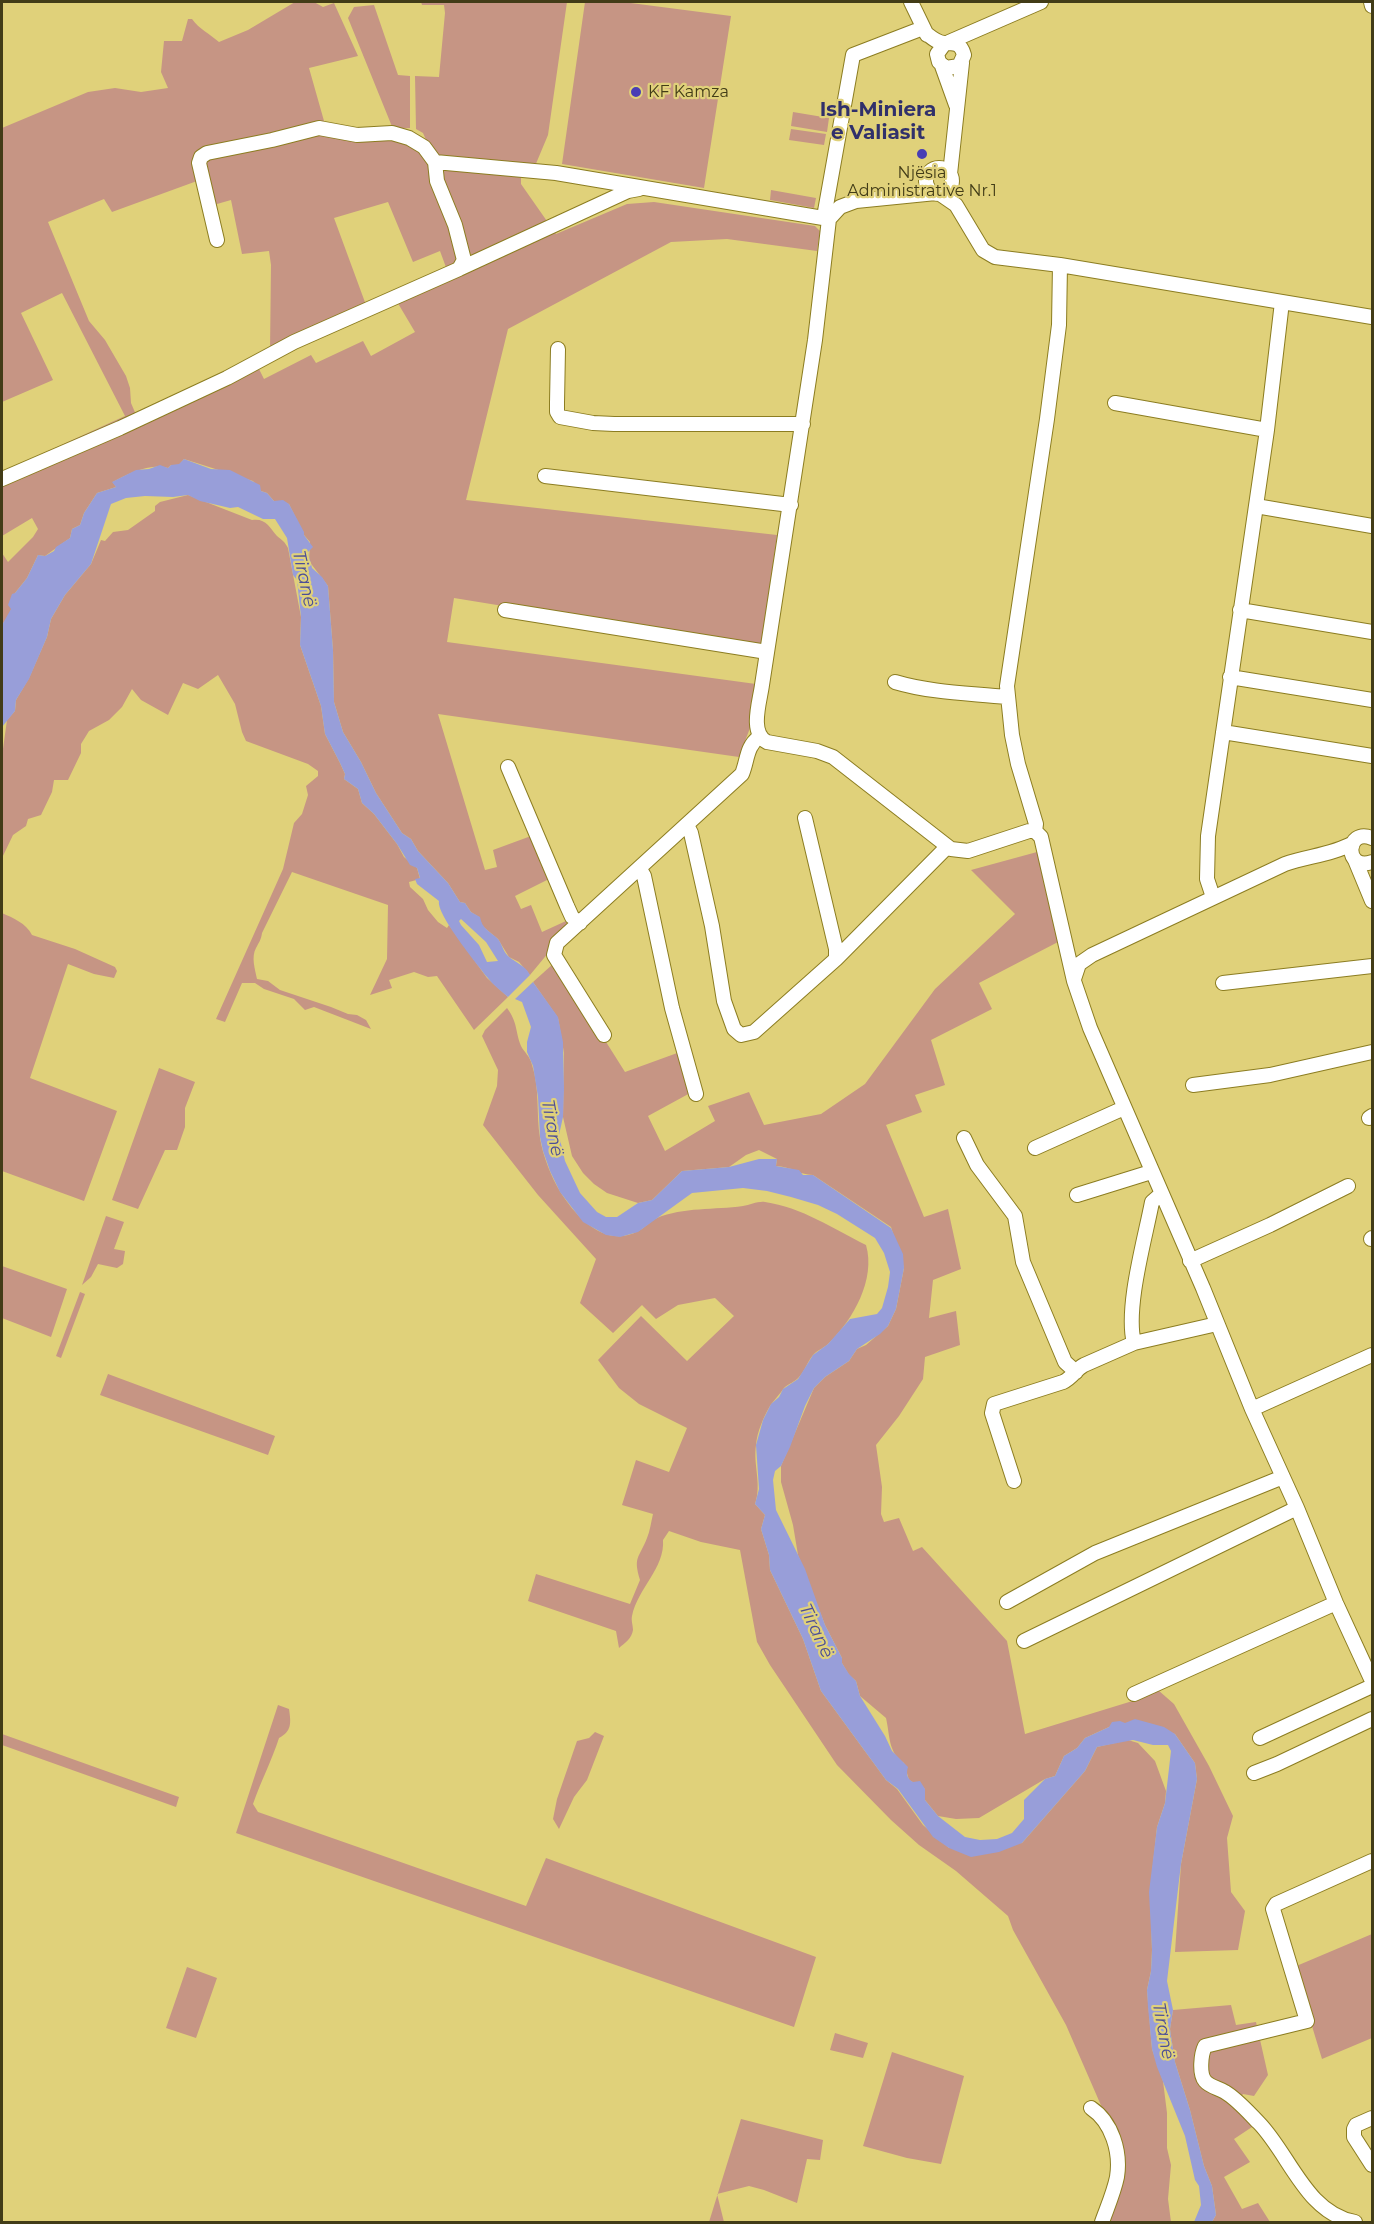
<!DOCTYPE html>
<html>
<head>
<meta charset="utf-8">
<style>
	body { margin:0 }
	#map { position:relative; width:1374px; height:2224px; overflow:hidden; background:#e0d17a; font-family:Montserrat,sans-serif }
	canvas { display:block }
	.frame { position:absolute; inset:0; border:3px solid #423c17; pointer-events:none }
</style>
</head>
<body>
<div id="map">
<canvas width="1374" height="2224"></canvas>
<div class="frame"></div>
</div>
<script>
const context = document.querySelector('canvas').getContext('2d');
context.lineJoin = 'round';
function paint(path, color) {
  context.fillStyle = color;
  context.fill(path, 'evenodd');
}
function stroke(path, color, width, dash) {
  context.strokeStyle = color;
  context.lineWidth = width;
  context.lineCap = dash ? 'butt' : 'round';
  context.setLineDash(dash || []);
  context.stroke(path);
}
function label(font, color, halo, rows, align = 'center') {
  context.font = font + ' Montserrat,sans-serif';
  context.lineWidth = 4.5;
  context.setLineDash([]);
  context.textBaseline = 'middle';
  context.strokeStyle = halo;
  context.fillStyle = color;
  for (const [text, x, y, turn = 0] of rows) {
    context.save();
    context.translate(x, y);
    context.rotate((+turn || 0) * Math.PI / 180);
    context.textAlign = isNaN(turn) ? turn : align;
    if (halo) context.strokeText(text, 0, 0);
    context.fillText(text, 0, 0);
    context.restore();
  }
}
const green = new Path2D(`
	M295,2H314L323,7L334,3L358,56L309,68L328,135C361,137 407,131 428,163L450,228L459,264L447,270L440,251L413,262L388,202L334,218L366,305L270,351L271,265L269,251L242,254L231,200L203,208L197,181L112,212L104,199L48,222L89,321L105,340L126,376L130,388L131,403L137,417L2,476V472L125,416L62,293L21,313L53,380L2,402V128L88,92L115,88L141,92L168,88L161,72L164,41H182L188,19H192C199,29 210,34 219,42L248,30Z
	M421,2H567L548,135L535,166L438,155L430,149L423,133L416,129L415,76L439,77L445,13L444,5H422Z
	M585,2H623L731,16L704,188L562,164Z
	M374,5L398,75L410,76V128L393,129L348,18L354,7Z
	M793,112L829,118L827,132L791,126Z
	M791,129L826,134L824,145L789,140Z
	M442,169L521,176V184L556,234L627,204L654,202L815,226L820,231L817,251L727,239L671,242L508,329L466,500L777,535L761,648L454,598L447,642L756,684L750,728L739,757L438,714L485,870L497,867L493,850L531,836L549,879L515,896L521,909L531,905L542,932L566,921L568,929L530,975L519,962L509,957L498,939L481,925L479,917L471,912L465,903L460,902L448,883L418,851L411,839L402,833L376,793L361,762L343,732L334,702L333,650L328,586L309,561L310,542L304,535L289,504L274,501L267,493L261,491L253,481L184,459L179,465H171L168,468C153,462 126,474 113,482L116,487L97,493L84,513L80,525L72,529L70,538L45,556L38,555L27,578L15,593L10,614L2,625V553L8,562L33,537L38,529L32,518L2,536V481L258,367L264,379L311,355L316,363L363,341L371,356L415,332L396,300L470,269L486,265C478,260 470,255 465,247C454,231 444,189 442,169Z
	M771,190L816,198L814,208L770,200Z
	M188,495L252,520C266,518 269,527 277,536C282,540 285,542 288,548L301,617L300,645L321,706L325,734L340,763L345,774L344,779L358,789L362,803L374,814L397,844L404,857L417,868L420,879L409,882L410,887L423,899L428,910L438,922L447,928L449,925L487,978L508,997L474,1030L437,976L428,977L414,972L389,980L392,988L370,995L387,959L388,905L292,872L262,933C261,940 259,942 256,948C251,957 255,969 257,979L268,981L280,990L331,1007L348,1014L357,1015L366,1020L371,1029L314,1007L305,1010L294,999L264,989L255,983H242L225,1022L216,1019L283,869L294,823L302,814L308,795L306,786L318,776V771L308,764L246,741L242,732L235,704L218,675L198,689L183,683L168,715L141,700L132,689L122,707L109,720L89,731L81,744V753L68,780H54L52,792L41,815L28,819L26,826L13,835L2,858V756L7,720L15,711L16,700L29,678L47,637L51,619L65,595L91,564L101,540L105,541L113,532L128,530L155,511V506L160,502Z
	M1037,852L1058,942L979,983L992,1009L931,1040L945,1085L915,1095L922,1112L886,1125L924,1217L948,1209L961,1269L933,1280L929,1318L956,1311L960,1345L925,1357L923,1379L899,1416L876,1445L882,1487L881,1514L884,1522L899,1518L913,1551L922,1547L1007,1641L1025,1734L1139,1699L1158,1690L1174,1704L1209,1766L1233,1816L1227,1838L1231,1892L1245,1911L1238,1950L1175,1952L1181,1864L1197,1779L1195,1763L1175,1734L1125,1723L1109,1727L1085,1738L1077,1748L1064,1756L1055,1776L1045,1779L979,1818L956,1819L938,1816L925,1800V1789L909,1780L904,1763C888,1753 890,1735 886,1718L860,1696L856,1681L849,1675L842,1663V1658L825,1625L798,1555L793,1525L781,1482V1466L814,1388L825,1377L849,1361L857,1349L866,1345L888,1326L896,1309L904,1268L891,1227L813,1175C799,1175 790,1166 776,1166L777,1159L759,1150L746,1155L729,1167L682,1171L652,1200L638,1203L607,1193L594,1184L583,1173L572,1156L563,1117L564,1053L558,1018L533,982L553,964L572,988L625,1072L680,1052L692,1092L648,1116L665,1151L715,1121L708,1106L749,1092L764,1125L821,1114L865,1084L935,989L1015,914L971,870Z
	M2,913C13,918 26,923 32,935L75,949L115,967L117,971L114,978L94,974L68,964L30,1078L117,1111L84,1201L2,1171Z
	M507,1008C518,1023 515,1031 521,1046C524,1052 530,1056 532,1065C540,1089 536,1114 540,1138C543,1156 551,1177 561,1193C577,1218 606,1249 638,1231C645,1228 650,1221 657,1218C683,1207 715,1210 743,1206C750,1205 758,1201 765,1202C801,1207 834,1229 866,1245C876,1279 853,1320 829,1343C824,1348 818,1350 814,1354C808,1360 805,1371 799,1377C795,1382 788,1384 784,1388C782,1391 772,1403 770,1406C764,1416 757,1432 756,1445C753,1465 762,1484 755,1504L765,1515L761,1529L769,1555L770,1570L803,1639L821,1691L886,1780L897,1789L923,1825L949,1848L1022,1843L1085,1771L1097,1747L1128,1740L1138,1743L1155,1761L1166,1791L1165,1803L1157,1827L1150,1892L1152,1950L1151,1971L1147,1990L1152,2049L1163,2081L1167,2113V2148L1171,2165L1168,2199L1171,2222H1108L1122,2176L1124,2149L1118,2132L1103,2110L1066,2025L1013,1930L1008,1916L956,1871L919,1845L891,1820L837,1765L770,1665L757,1642L740,1550L701,1542L669,1531L663,1540C665,1568 638,1588 632,1616C631,1621 633,1625 633,1630C632,1638 625,1643 619,1648L616,1631L528,1601L536,1574L630,1604L640,1580C633,1556 639,1559 647,1538C650,1531 651,1522 653,1514L622,1505L636,1460L669,1472L687,1428L639,1404L619,1388L598,1360L641,1316L687,1361L734,1316L715,1298L678,1305L656,1319L642,1305L613,1333L580,1303L596,1259L538,1195L483,1125L497,1086L498,1070L482,1036L485,1030Z
	M159,1068L195,1082L185,1108V1127L177,1150H165L138,1209L112,1200Z
	M106,1216L124,1222L114,1249L125,1251L123,1264L117,1268L98,1264L91,1277L82,1285Z
	M2,1266L67,1289L51,1337L2,1318Z
	M80,1292L85,1294L61,1358L56,1356Z
	M108,1374L275,1436L268,1455L100,1395Z
	M278,1705L289,1709C291,1723 292,1731 279,1738C272,1760 261,1781 253,1804L258,1812L526,1906L546,1858L816,1957L794,2027L236,1833Z
	M595,1732L604,1736L587,1780L574,1797L559,1829L553,1819L557,1799L577,1741L589,1738Z
	M2,1734L179,1797L176,1807L2,1745Z
	M1372,1934V2038L1322,2059L1294,1967Z
	M187,1967L217,1978L196,2038L166,2028Z
	M1231,2005L1236,2025L1256,2022L1268,2075L1254,2096L1243,2094L1235,2107L1255,2125L1234,2139L1250,2162L1224,2177L1242,2209L1258,2203L1270,2222H1212L1216,2215L1212,2186L1204,2166L1190,2110L1175,2062L1170,2029L1173,2010Z
	M835,2033L868,2043L863,2058L830,2050Z
	M892,2052L964,2076L941,2164L907,2158L863,2146Z
	M741,2119L823,2140L820,2160L807,2159L797,2203L764,2190L749,2186L717,2194L724,2222H709Z`);
const water = new Path2D(`
	M184,459L211,469L230,470L260,485L261,491L267,493L274,501L283,500L289,504L304,532V535L313,547L308,552L312,568L322,577L328,586L333,650L334,702L343,732L361,762L376,793L402,833L411,839L418,851L448,883L460,902L465,903L471,912L480,917C482,929 490,931 498,939C502,944 503,951 508,956C516,963 525,965 530,975L508,997C501,991 493,985 487,977C477,964 436,914 439,901L417,884L415,879L420,878L417,868L410,865L397,844L374,814L362,803L358,789L344,779L345,774L340,763L325,734L321,706L300,645L301,617L297,580L293,575L287,538L275,519H263L238,507L230,508L200,501L188,495L173,497L145,496L126,498L111,504L91,564L65,595L51,619L47,637L29,679L16,700L15,711L2,727V625L11,609L8,605L12,594L15,593L27,578L38,555L45,556L54,551L56,547L70,538L72,529L80,525L84,513L97,493L116,487L112,482L136,470L149,469L160,465L168,468L171,465L179,464ZM461,919L486,942L498,961L487,962L479,945L461,925L459,921Z
	M533,982L558,1017L563,1042L564,1089L563,1117L559,1135L565,1161L580,1193L597,1212L606,1217H617L638,1203L652,1200L682,1171L729,1167L759,1159H777L776,1166L799,1170L803,1175H813L891,1228L903,1254L904,1268L896,1309L888,1326L880,1334L857,1349L849,1361L825,1377L814,1388L805,1406L790,1447L781,1466L775,1471L773,1480L776,1510L805,1569L825,1625L842,1658V1663L849,1674L856,1681L860,1696L885,1736L892,1751L908,1767C906,1773 907,1779 913,1782L920,1781L925,1789V1800L938,1816L965,1837L980,1840L997,1839L1012,1833L1024,1819V1800L1045,1779L1055,1776L1064,1756L1077,1748L1085,1738L1109,1727L1112,1722L1120,1721L1125,1723L1135,1719L1164,1727L1175,1734L1195,1763L1197,1779L1181,1864L1167,1981L1173,2010L1170,2029L1175,2062L1190,2110L1204,2166L1212,2186L1216,2215L1212,2222H1194L1201,2205L1199,2186L1195,2180L1185,2136L1157,2067L1152,2049L1148,2007L1147,1990L1151,1971L1152,1950L1149,1892L1157,1827L1165,1803L1171,1751L1168,1745H1153L1133,1740L1097,1747L1085,1771L1022,1843L999,1852L971,1857L949,1848L933,1837L898,1789L886,1780L821,1691L803,1639L770,1570L769,1555L761,1529L765,1515L755,1504L759,1489L756,1445L763,1420L771,1404L779,1397L783,1389L798,1379L813,1355L828,1344L850,1319L877,1314L882,1308L888,1287L890,1272L884,1253L875,1238L837,1214L818,1205L791,1197L767,1191L743,1188L692,1193L638,1232L620,1237L606,1235L583,1222L560,1192L550,1171L543,1151L540,1137L538,1097L533,1066L527,1052V1042L531,1027L522,1002L515,999Z`);
const minor = new Path2D(`
	M911,2L927,35
	M1371,2L1372,6
	M927,34C932,38 938,43 945,43C955,43 961,43 964,55L959,66L946,68L939,62L937,54L945,43
	M949,42L1041,2
	M942,66L956,105
	M435,162L556,173L829,219
	M926 181a13 13 0 1 1 26 0a13 13 0 1 1-26 0Z
	M950,174L962,63
	M936,193L856,201L840,207L829,219L815,340L762,685C760,701 749,733 767,742L817,751L833,757L951,849L968,851L1029,831H1035
	M940,194L956,205L983,250L995,257L1060,265L1372,317
	M824,217L853,55L923,28
	M1060,265L1059,325L1047,419L1007,686L1012,735L1018,764L1036,824L1035,831L1041,837L1074,981L1090,1028L1203,1288L1252,1409L1297,1508L1336,1603L1372,1681
	M459,269L628,191L639,189
	M558,349L557,403V412L560,417L593,423L614,424H803
	M1115,403L1267,430
	M545,476L791,505
	M2,479L120,428L227,378L294,342L459,269L464,260L455,225L437,181L435,162L424,147L409,138L392,133L357,135L319,128L272,140L207,153L201,157L199,163L217,240
	M1256,506L1372,526
	M505,610L767,652
	M1240,610L1372,632
	M1230,677L1372,700
	M895,682C932,693 969,693 1007,697
	M1223,732L1372,756
	M508,767L567,906L572,917L580,923
	M805,818L836,949V959
	M687,825L691,833L712,926L724,1001L734,1029L741,1035L754,1032L836,959L947,847
	M1372,838C1345,827 1344,872 1372,862
	M1355,860L1372,901
	M640,869L644,876L672,1008L696,1094
	M1213,897L1207,879L1208,836L1267,430L1282,302
	M1074,979L1079,964L1092,955L1285,864C1307,856 1332,855 1353,843
	M1223,983L1372,966
	M604,1035L554,955L557,943L742,774C748,759 746,747 759,737
	M1193,1085L1270,1075L1372,1052
	M1369,1118L1372,1116
	M964,1138L977,1165L1015,1216L1023,1262L1065,1362L1076,1372
	M1035,1148L1124,1108
	M1077,1195L1151,1172
	M1371,1239L1372,1238
	M1190,1261L1270,1225L1348,1186
	M1134,1343C1125,1308 1145,1239 1152,1202L1160,1195
	M1252,1409L1372,1355
	M1014,1481L992,1413L994,1404L1063,1382C1072,1378 1076,1369 1084,1365L1134,1343L1217,1324
	M1007,1602L1095,1553L1283,1477
	M1024,1641L1297,1508
	M1134,1694L1336,1603
	M1260,1738L1372,1686
	M1254,1773L1277,1764L1372,1719
	M1091,2108C1112,2122 1121,2152 1117,2177C1114,2192 1107,2208 1102,2222
	M1372,2118L1356,2125L1354,2129V2137L1372,2165
	M1355,2222C1306,2213 1290,2155 1259,2123C1249,2113 1237,2099 1225,2092C1219,2088 1210,2087 1205,2081C1199,2074 1201,2054 1205,2046L1307,2021L1273,1909L1276,1904L1372,1861`);
const markers = [
	[636,92,6,"#483eb5"],
	[922,154,6,"#483eb5"]
];
const poiNames = [
	["KF Kamza",648,92],
	["Njësia",922,173,"center"],
	["Administrative Nr.1",922,191,"center"]
];
const waterNames = [
	["Tiranë",304,579,78],
	["Tiranë",552,1128,80],
	["Tiranë",816,1631,65],
	["Tiranë",1163,2031,80]
];
const quarterNames = [
	["Ish-Miniera",878,110],
	["e Valiasit",878,133]
];
paint(green, '#c69584');
paint(water, '#989ed9');
stroke(minor, '#8c7d21', 16);
stroke(minor, '#fff', 14);
for (const [x, y, r, color] of markers) {
  const dot = new Path2D();
  dot.arc(x, y, r, 0, 2 * Math.PI);
  context.fillStyle = color;
  context.fill(dot);
  stroke(dot, '#e0d17a', 2);
}
label('16px', '#423c17', '#e0d17a', poiNames, 'left');
label('italic 18px', '#4c4e97', '#e0d17a', waterNames);
label('bold 20px', '#30306b', '#e0d17a', quarterNames);
</script>
</body>
</html>
